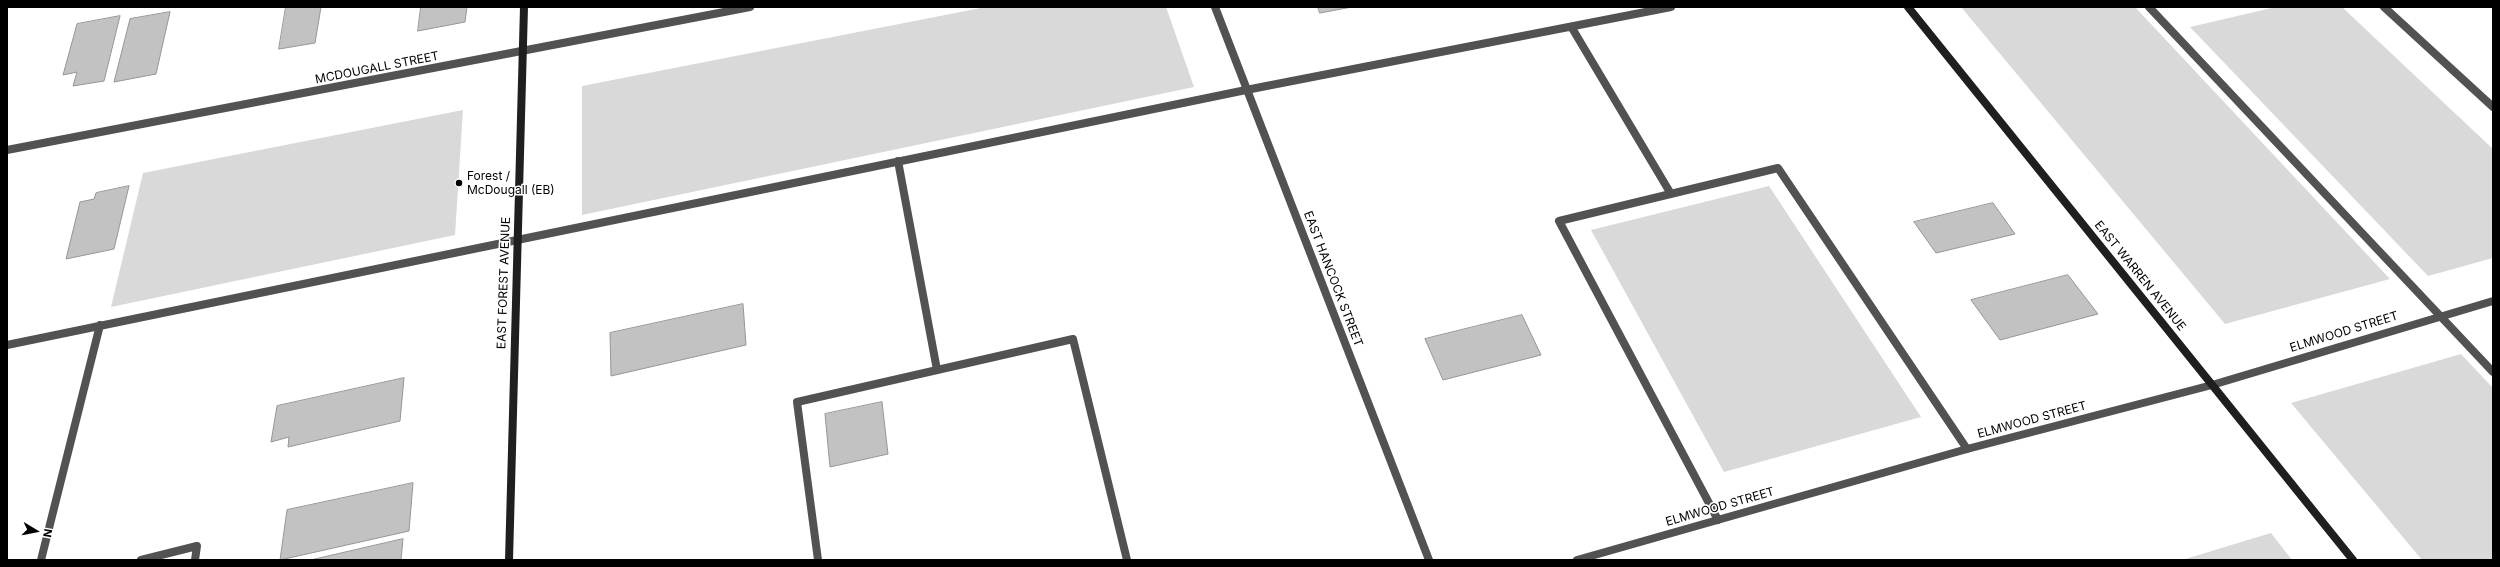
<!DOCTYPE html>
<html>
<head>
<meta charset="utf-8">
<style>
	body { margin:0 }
	#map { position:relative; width:2500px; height:567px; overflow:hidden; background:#fff; font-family:Inter,sans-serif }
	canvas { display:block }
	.frame { position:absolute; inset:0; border:8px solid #000; pointer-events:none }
	.north { position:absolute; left:16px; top:511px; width:40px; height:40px; -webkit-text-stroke:3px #fff; paint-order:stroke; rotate:100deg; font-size:11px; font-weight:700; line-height:16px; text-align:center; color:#000 }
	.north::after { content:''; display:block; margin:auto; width:14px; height:18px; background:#000; clip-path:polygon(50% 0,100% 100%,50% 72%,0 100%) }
</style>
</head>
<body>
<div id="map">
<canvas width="2500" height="567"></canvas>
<div class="frame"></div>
<div class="north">N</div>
</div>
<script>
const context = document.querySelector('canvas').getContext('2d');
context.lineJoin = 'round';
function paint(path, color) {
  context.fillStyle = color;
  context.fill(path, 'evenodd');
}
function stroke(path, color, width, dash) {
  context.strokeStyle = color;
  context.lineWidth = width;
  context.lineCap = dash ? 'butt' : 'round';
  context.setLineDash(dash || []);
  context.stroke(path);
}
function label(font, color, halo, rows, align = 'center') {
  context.font = font + ' Inter,sans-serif';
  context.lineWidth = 3;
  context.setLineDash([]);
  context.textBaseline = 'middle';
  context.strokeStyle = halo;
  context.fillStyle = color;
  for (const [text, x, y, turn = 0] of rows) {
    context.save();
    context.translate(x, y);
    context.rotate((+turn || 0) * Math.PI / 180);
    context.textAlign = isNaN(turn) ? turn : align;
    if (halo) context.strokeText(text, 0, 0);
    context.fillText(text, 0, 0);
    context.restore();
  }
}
const green = new Path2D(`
	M986,7H1166L1194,87L582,215V86Z
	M1961,7H2135L2390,279L2225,324Z
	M2276,7H2342L2493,149V258L2428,276L2190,27Z
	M463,110L455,235L111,307L143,173Z
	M1769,186L1921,417L1724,472L1591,230Z
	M2461,354L2493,388V560H2422L2291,403Z
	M2271,533L2292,560H2182Z`);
const building = new Path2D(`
	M286,7H321L315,43L279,49Z
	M421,7H467L465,22L418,31Z
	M1318,7H1352L1320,13Z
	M170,12L156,74L114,82L130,19Z
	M120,16L104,81L73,86L77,72L63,75L77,24Z
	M129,186L114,249L66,259L80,202L94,199L96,193Z
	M1993,203L2015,234L1936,253L1914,222Z
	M2068,275L2098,314L2000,340L1971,300Z
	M743,304L746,345L611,376L610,333Z
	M1522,315L1541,355L1443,380L1425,339Z
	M404,378L400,421L288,447L289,437L271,442L277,406Z
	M882,402L888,454L830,467L825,414Z
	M413,483L409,531L280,560L287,510Z
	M403,539L401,560H311Z`);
const service = new Path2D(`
	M2149,7L2493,372
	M1572,28L1671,194
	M898,161L937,370
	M7,345L1246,90L1671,7
	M1718,520L1559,221L1778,168L1967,449
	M41,560L100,325
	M141,560L197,546L195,560
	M818,560L797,402L1073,339L1127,560`);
const minor = new Path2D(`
	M1215,7L1429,560
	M2384,7L2493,107
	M1577,560L1967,449L2212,385L2493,301`);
const tertiary = new Path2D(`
	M7,150L750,7`);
const secondary = new Path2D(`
	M1908,7L2353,560
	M509,560L524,7`);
const markers = [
	[459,183,4,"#000"]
];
const streetNames = [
	["MCDOUGALL STREET",377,68,-11],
	["EAST WARREN AVENUE",2140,276,51],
	["EAST HANCOCK STREET",1333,279,69],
	["EAST FOREST AVENUE",504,283,-88],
	["ELMWOOD STREET",2344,332,-17],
	["ELMWOOD STREET",2032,420,-15],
	["ELMWOOD STREET",1720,507,-16]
];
const poiNames = [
	["Forest /",467,176],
	["McDougall (EB)",467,190]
];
paint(green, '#d9d9d9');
paint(building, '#c2c2c2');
stroke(building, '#969696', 1);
stroke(service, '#525252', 8);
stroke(minor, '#525252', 8);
stroke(tertiary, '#525252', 8);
stroke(secondary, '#1f1f1f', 8);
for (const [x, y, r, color] of markers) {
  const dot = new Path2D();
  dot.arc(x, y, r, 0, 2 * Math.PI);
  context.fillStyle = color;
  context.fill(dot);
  stroke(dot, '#fff', 1.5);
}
label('12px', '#000', '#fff', streetNames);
label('12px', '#000', '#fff', poiNames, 'left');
</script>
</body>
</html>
